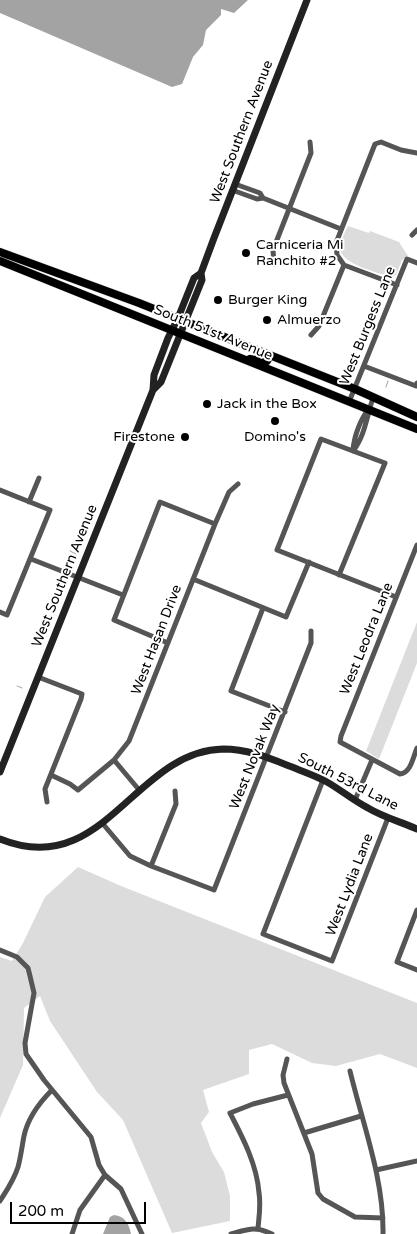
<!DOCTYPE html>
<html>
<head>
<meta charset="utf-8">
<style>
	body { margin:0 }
	#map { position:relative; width:417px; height:1234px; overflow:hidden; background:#fff; font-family:"Varela Round",sans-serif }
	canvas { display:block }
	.scale { position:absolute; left:10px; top:1202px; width:136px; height:22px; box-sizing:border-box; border:2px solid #000; border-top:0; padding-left:6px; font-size:15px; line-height:18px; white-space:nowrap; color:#000; -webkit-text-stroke:4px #fff; paint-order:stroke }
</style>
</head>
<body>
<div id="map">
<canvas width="417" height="1234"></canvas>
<div class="scale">200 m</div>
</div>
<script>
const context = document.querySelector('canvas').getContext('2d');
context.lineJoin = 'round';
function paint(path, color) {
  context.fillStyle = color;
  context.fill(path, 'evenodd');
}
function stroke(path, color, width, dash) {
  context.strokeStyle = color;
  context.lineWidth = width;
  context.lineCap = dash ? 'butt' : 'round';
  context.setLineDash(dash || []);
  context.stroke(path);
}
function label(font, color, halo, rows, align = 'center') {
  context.font = font + ' "Varela Round",sans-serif';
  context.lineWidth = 4;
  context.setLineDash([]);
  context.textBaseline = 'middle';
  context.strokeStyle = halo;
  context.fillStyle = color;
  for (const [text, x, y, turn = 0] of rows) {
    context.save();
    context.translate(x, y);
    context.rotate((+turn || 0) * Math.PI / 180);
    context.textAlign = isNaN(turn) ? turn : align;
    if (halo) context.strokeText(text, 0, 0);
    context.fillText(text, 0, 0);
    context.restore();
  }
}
const green = new Path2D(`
	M348,226L369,233L370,231L399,242L408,256L402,260L396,275L391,277C379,273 341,264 340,249C340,241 345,232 348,226Z
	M417,622V663L379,759L366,751Z
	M78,867L121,886L417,1003V1068L380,1054L336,1066L312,1063L272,1044L249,1050V1074L203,1090L209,1112L201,1123L212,1152L224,1172L230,1196V1221L172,1233L123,1120L97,1092L50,1021L40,996L24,1008L23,1065L0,1118V957L12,961L23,943L45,897Z`);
const water = new Path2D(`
	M0,0H248L234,13L221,9V15L206,30L203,45L193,57L182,84L172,87L0,13Z
	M114,1215C125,1216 129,1224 131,1234H103L110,1217Z`);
const stream = new Path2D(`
	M386,387L388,381
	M70,551L76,554
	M17,686L22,688`);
const street = new Path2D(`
	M235,184L260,193L263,198L341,229
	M232,190L257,199L263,198
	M412,235L417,230
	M274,264L273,250L311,153L310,142
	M397,285L344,265L337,255L336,243L375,144L381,142L401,150L417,153
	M311,335L319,326L344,265
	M364,366L416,386L417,383
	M349,402L407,259L417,263
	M353,450C354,437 360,420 368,410
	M353,451C365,436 367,415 373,398
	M0,490L50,510L7,615L0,612
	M29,502L39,478
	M417,545L341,736L340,742L400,774C411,773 413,757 417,748
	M31,559L123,595
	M339,575L385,463L321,439L277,550L396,597
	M193,579L286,617L309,562
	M263,608L231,691L285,712
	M168,643L114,620L160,502L215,524
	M38,677L82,694L81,699L45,789L47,802
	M114,760L140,791
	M51,775L70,784L78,790L114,760L129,741L215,524L229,492L238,484
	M323,780L263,934L332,961L388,818
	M355,800L372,760
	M103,824L130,856L151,866L214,890L311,643V631
	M151,866L176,804L175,791
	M417,910L397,962L417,970
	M0,950L17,957L28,968L30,976L34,993L25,1043L26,1054L44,1080L91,1137L99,1165L105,1175L121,1189L142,1234
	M287,1059L283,1075L284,1083L312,1154L318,1193L323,1199L355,1217L383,1218
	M350,1071C363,1125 384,1179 383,1234
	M304,1133L361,1116
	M376,1170L417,1161
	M0,1201C7,1190 14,1180 18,1167C21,1156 22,1146 24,1136C28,1117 39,1103 52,1090
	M258,1228C259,1217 261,1205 259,1193C257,1165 243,1138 230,1113L253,1104L288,1095
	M72,1234L80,1210L105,1175
	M231,1234C249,1229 255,1226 272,1234`);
const secondary = new Path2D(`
	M153,390L161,382L202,280L201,273L214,238L307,0
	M0,772L153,390L154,375L168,338L178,318L194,278L201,273
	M0,839C104,881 134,751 223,749C248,749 269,758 292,767C304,772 316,776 327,782C341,790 354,801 368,808C383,817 401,822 417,829`);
const primary = new Path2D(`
	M0,252L139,303L355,389L417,417
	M0,261L417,429
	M250,359L267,361L270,355`);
const markers = [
	[246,253,5,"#000"],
	[218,300,5,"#000"],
	[267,320,5,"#000"],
	[207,404,5,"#000"],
	[275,421,5,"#000"],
	[185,437,5,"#000"]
];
const streetNames = [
	["West Southern Avenue",242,132,-69],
	["West Burgess Lane",368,326,-68],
	["South 51st Avenue",213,333,22],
	["West Southern Avenue",65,576,-68],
	["West Leodra Lane",367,639,-68],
	["West Hasan Drive",157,640,-69],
	["West Novak Way",255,757,-68],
	["South 53rd Lane",348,782,27],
	["West Lydia Lane",350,885,-69]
];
const poiNames = [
	["Carniceria Mi",256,245],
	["Ranchito #2",256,261],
	["Burger King",228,300],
	["Almuerzo",277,320],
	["Jack in the Box",217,404],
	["Firestone",175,437,"right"],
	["Domino's",275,437,"center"]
];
paint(green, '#dcdcdc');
paint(water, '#a3a3a3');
stroke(stream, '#a3a3a3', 1);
stroke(primary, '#dbdbdb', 9);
stroke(street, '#555', 5);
stroke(secondary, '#222', 7);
stroke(primary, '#000', 8);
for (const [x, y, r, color] of markers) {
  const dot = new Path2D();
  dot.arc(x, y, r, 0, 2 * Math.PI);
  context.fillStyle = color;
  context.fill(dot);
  stroke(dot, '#fff', 2);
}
label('14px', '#000', '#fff', streetNames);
label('14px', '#000', '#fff', poiNames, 'left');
</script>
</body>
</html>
